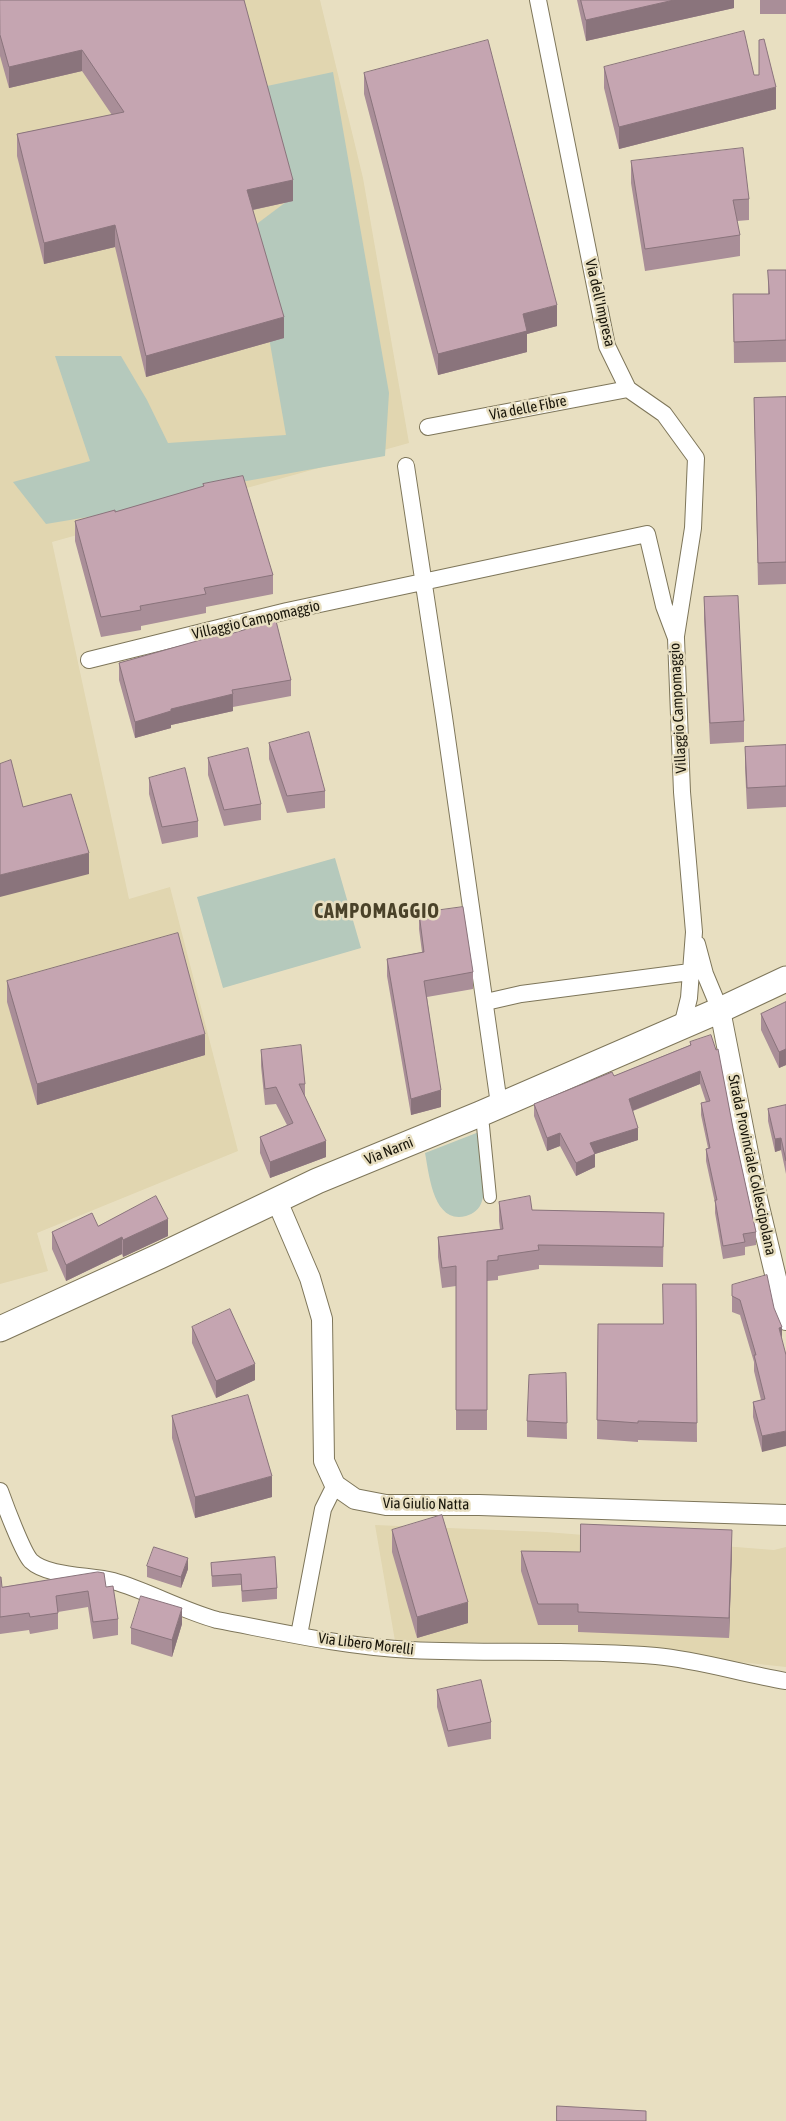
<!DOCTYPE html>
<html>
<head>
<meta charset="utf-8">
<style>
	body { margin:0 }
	canvas { display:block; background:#e8dfc1 }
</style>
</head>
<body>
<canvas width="786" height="2121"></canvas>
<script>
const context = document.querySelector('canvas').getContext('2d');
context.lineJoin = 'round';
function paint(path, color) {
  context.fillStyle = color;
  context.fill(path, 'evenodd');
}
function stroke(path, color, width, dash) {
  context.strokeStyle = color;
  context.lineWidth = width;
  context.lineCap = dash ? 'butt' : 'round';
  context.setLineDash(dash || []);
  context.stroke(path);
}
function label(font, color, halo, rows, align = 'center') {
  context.font = font + ' "Asap Condensed",sans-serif';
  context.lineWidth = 5;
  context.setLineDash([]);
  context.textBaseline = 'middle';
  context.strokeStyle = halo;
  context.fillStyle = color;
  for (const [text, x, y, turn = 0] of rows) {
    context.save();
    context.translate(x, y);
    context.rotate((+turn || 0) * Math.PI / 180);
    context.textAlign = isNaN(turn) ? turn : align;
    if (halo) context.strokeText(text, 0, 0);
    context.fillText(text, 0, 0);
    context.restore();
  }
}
const built = new Path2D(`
	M0,0H320L363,178L409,443L52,542L129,899L170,887L238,1151L37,1233L48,1271L0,1284Z
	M375,1525L546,1532L774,1550L786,1547V1667L572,1644L395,1641Z`);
const green = new Path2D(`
	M333,72L389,393L385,456L241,482L112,513L46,524L13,482L90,461L55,356H121L147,400L168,443L286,435L250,229L290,199L267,86Z
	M335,858L361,948L223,988L197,897Z
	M479,1132C481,1151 488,1184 482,1201C480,1209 473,1214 466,1216C433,1225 429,1173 425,1153Z`);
const pedestrian = new Path2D(`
	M480,1114L483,1126L490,1197`);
const minor = new Path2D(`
	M538,0L607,346L628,389L664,414L696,458L693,528L676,636
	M428,427L628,389
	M406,466L444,717L499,1104
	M89,660L287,611L647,534L664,606L676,638L682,792L694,932L689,998L682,1026
	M697,944L705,974L720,1010
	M486,1002L521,994L690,972
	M0,1491C5,1505 23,1553 31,1561C48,1577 91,1575 113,1581C148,1591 181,1610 217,1620C281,1632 346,1647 411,1650C493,1654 575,1649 656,1656C700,1660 743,1674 786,1681
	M299,1635L323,1509L335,1485`);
const tertiary = new Path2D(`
	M720,1010L756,1194L786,1320
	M277,1201L310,1278L322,1319L324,1461L335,1485L355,1499L386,1505H479L786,1515`);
const primary = new Path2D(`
	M0,1329L160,1256L317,1181L480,1114L720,1010L786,979`);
const wall = new Path2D(`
	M0,0H244L293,201L253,210L284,338L146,377L115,247L44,264L17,156V134L112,115L82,71L9,88L0,56Z
	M577,0H734V8L586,41Z
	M760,0H786V14H760Z
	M604,67L754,75L776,109L619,149L604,88Z
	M364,73L557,326L527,334V352L438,375L364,94Z
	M631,161L749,199V220L737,221L740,235V256L645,271L631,183Z
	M768,270H786V362L734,363L733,294H768Z
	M786,397V584L758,585L754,398Z
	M203,484L273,575V594L206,607V613L141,626V630L101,637L75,541V521L115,512L203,487Z
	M704,597L744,721V742L710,744L704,619Z
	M218,637L291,680V696L233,707V711L171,725V728L135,738L119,680V663Z
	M269,743L325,791V808L287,813L269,759Z
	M786,745V807L747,809L745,768V747Z
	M208,758L261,804V820L224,826L208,775Z
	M149,778L198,821V837L162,844L149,794Z
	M419,913L473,972V989L427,997L441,1107L411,1115L387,976V959L422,952L419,929Z
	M7,981L205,1055L37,1105L7,1002Z
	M786,1002V1065L779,1068L761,1030V1014Z
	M690,1042L733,1128L756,1232V1245L745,1247V1255L723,1259L715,1213V1203L706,1161V1149L708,1148L701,1115V1103L706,1102L700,1084L633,1111L638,1140L595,1154V1167L576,1176L560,1146L547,1151L534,1116V1104L614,1076L690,1045Z
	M261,1050L305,1084V1097L326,1157L270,1178L260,1153V1137L287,1125L276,1104L265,1105L261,1066Z
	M786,1105V1174L781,1150L775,1152L768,1121V1109Z
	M499,1202L532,1210L664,1213L663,1267L539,1265V1269L498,1276V1280L487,1281V1430H456V1286L442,1288L438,1257V1237L500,1229L499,1221Z
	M98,1226L168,1236L123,1257L122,1254L66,1281L52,1249V1232Z
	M696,1284L697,1442L638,1440V1442L597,1439L598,1324H663Z
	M732,1285L774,1308L762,1452L753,1417V1402L761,1400L754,1371V1362L740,1315L732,1312Z
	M192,1327L255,1380L216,1398L192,1343Z
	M566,1373L567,1439L527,1437V1421Z
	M172,1416L272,1497L195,1518L172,1438Z
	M392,1530L468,1623L417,1638L392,1552Z
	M732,1550L729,1638L578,1632V1625H538L521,1571V1551L580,1552Z
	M275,1557L277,1588V1599L242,1602L241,1585L212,1587L211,1563Z
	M147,1566L188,1569L181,1588L147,1577Z
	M0,1577L2,1587H106L118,1619V1635L93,1639L88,1607L58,1612V1629L30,1634L29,1630L0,1634Z
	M182,1624L172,1657L131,1644V1628Z
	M437,1690L491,1722V1739L448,1747L437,1707Z`);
const shadedWall = new Path2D(`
	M674,0H734V8L586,41V20Z
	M82,50V71L9,88V67Z
	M776,87V109L619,149V127Z
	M293,180V201L247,211V190Z
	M115,225V247L44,264V243Z
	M557,305V326L527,334V352L438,375V354L523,314Z
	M284,317V338L146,377V356Z
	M233,694V711L171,725V728L135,738V722L171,709Z
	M89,853V874L0,897V875Z
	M205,1034V1055L37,1105V1084Z
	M786,1049V1065L779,1068V1052Z
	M700,1071V1084L629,1112V1099Z
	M441,1090V1107L411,1115V1099Z
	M638,1128V1140L595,1154V1167L576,1176V1163L590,1143Z
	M560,1133V1146L547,1151V1138Z
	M781,1138V1150L775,1152V1139Z
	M326,1141V1157L270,1178V1162Z
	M168,1219V1236L123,1257V1240Z
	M122,1237V1254L66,1281V1265Z
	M782,1327V1342L779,1328Z
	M255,1364V1380L216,1398V1381Z
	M786,1431V1446L762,1452V1436Z
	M272,1476V1497L195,1518V1497Z
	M732,1530V1550L729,1638V1618Z
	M188,1558V1569L181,1588V1577Z
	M468,1602V1623L417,1638V1617Z
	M182,1608V1624L172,1657V1640Z`);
const building = new Path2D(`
	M0,0H244L293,180L247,190L284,317L146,356L115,225L44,243L17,134L124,112L82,50L9,67L0,35Z
	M581,0H674L586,20Z
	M744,31L754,75H759V40L764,39L776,87L619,127L604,67Z
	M488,40L557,305L523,314L527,331L438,354L364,73Z
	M743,148L749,199L733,200L740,235L645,249L631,161Z
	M768,270H786V340L734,342L733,294H769Z
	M786,397V562L758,563L754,398Z
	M243,476L273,575L204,588L206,594L140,606L141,610L101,617L75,521L115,510V512L204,486L203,484Z
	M738,596L744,721L710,723L704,597Z
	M276,621L291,680L232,690L233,694L171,709V711L135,722L119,663L218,635V637Z
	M309,732L325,791L287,796L269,743Z
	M786,745V786L747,788L745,747Z
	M248,748L261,804L224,810L208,758Z
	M11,760L23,807L71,794L89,853L0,875V764Z
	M185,768L198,821L162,827L149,778Z
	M463,907L473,972L424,981L441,1090L411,1099L387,959L424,952L419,913Z
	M178,933L205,1034L37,1084L7,981Z
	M786,1002V1049L779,1052L761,1014Z
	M711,1035L716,1050L718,1049L733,1128L756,1232L743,1234L745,1242L723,1246L715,1200H717L706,1149L710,1148L701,1103L710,1101L700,1071L629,1099L638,1128L590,1143L595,1154L576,1163L560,1133L547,1138L534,1104L612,1072L614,1076L691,1045L690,1042Z
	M301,1045L305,1084H299L326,1141L270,1162L260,1137L293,1123L276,1087L265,1089L261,1050Z
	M786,1105V1161L781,1138L775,1139L768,1109Z
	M156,1196L168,1219L123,1240L122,1237L66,1265L52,1232L92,1213L98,1226Z
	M530,1196L532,1210L664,1213L663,1247L538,1245L539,1250L498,1256V1260L487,1261V1410H456V1266L442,1268L438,1237L503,1229L499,1202Z
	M767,1275L774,1308L782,1327L779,1328L786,1355V1431L762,1436L753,1402L765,1399L754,1355H756L740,1300L732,1296V1285Z
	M663,1284H696L697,1423L638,1421V1423L597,1420L598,1324H663Z
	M230,1309L255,1364L216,1381L192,1327Z
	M566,1373L567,1423L527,1421L529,1375Z
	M248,1395L272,1476L195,1497L172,1416Z
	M442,1515L468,1602L417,1617L392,1530Z
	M581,1524L732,1530L729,1618L578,1612V1604H538L521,1551L580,1552Z
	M154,1547L188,1558L181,1577L147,1566Z
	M275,1557L277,1588L242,1591L241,1574L212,1576L211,1563Z
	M98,1572L104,1573L106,1587L113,1586L118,1619L93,1622L88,1591L56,1596L58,1613L30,1617L29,1613L0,1617V1577H1L2,1587Z
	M141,1596L182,1608L172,1640L131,1628Z
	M481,1680L491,1722L448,1731L437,1690Z
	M557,2106L646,2111V2121H557Z`);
const streetNames = [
	["Via dell'Impresa",600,303,77],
	["Via delle Fibre",528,408,-11],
	["Villaggio Campomaggio",256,620,-13],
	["Villaggio Campomaggio",678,708,-93],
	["Via Narni",389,1151,-22],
	["Strada Provinciale Collescipolana",752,1165,78],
	["Via Giulio Natta",426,1504,1],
	["Via Libero Morelli",366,1644,7]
];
const districtNames = [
	["CAMPOMAGGIO",377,912]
];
paint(built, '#e1d6b0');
paint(green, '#b5c9bc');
stroke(pedestrian, '#7e765a', 14);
stroke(minor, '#7e765a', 18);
stroke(tertiary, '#7e765a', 22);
stroke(primary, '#7e765a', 27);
stroke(pedestrian, '#fff', 12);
stroke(minor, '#fff', 16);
stroke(tertiary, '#fff', 20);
stroke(primary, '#fff', 25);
paint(wall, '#a98e98');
paint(shadedWall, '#8a747c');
paint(building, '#c5a5b1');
stroke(building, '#8a747c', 1);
label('15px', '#18150a', '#e8dfc1', streetNames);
context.letterSpacing = '1px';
label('bold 20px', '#4a4229', '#e8dfc1', districtNames);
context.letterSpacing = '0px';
</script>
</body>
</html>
